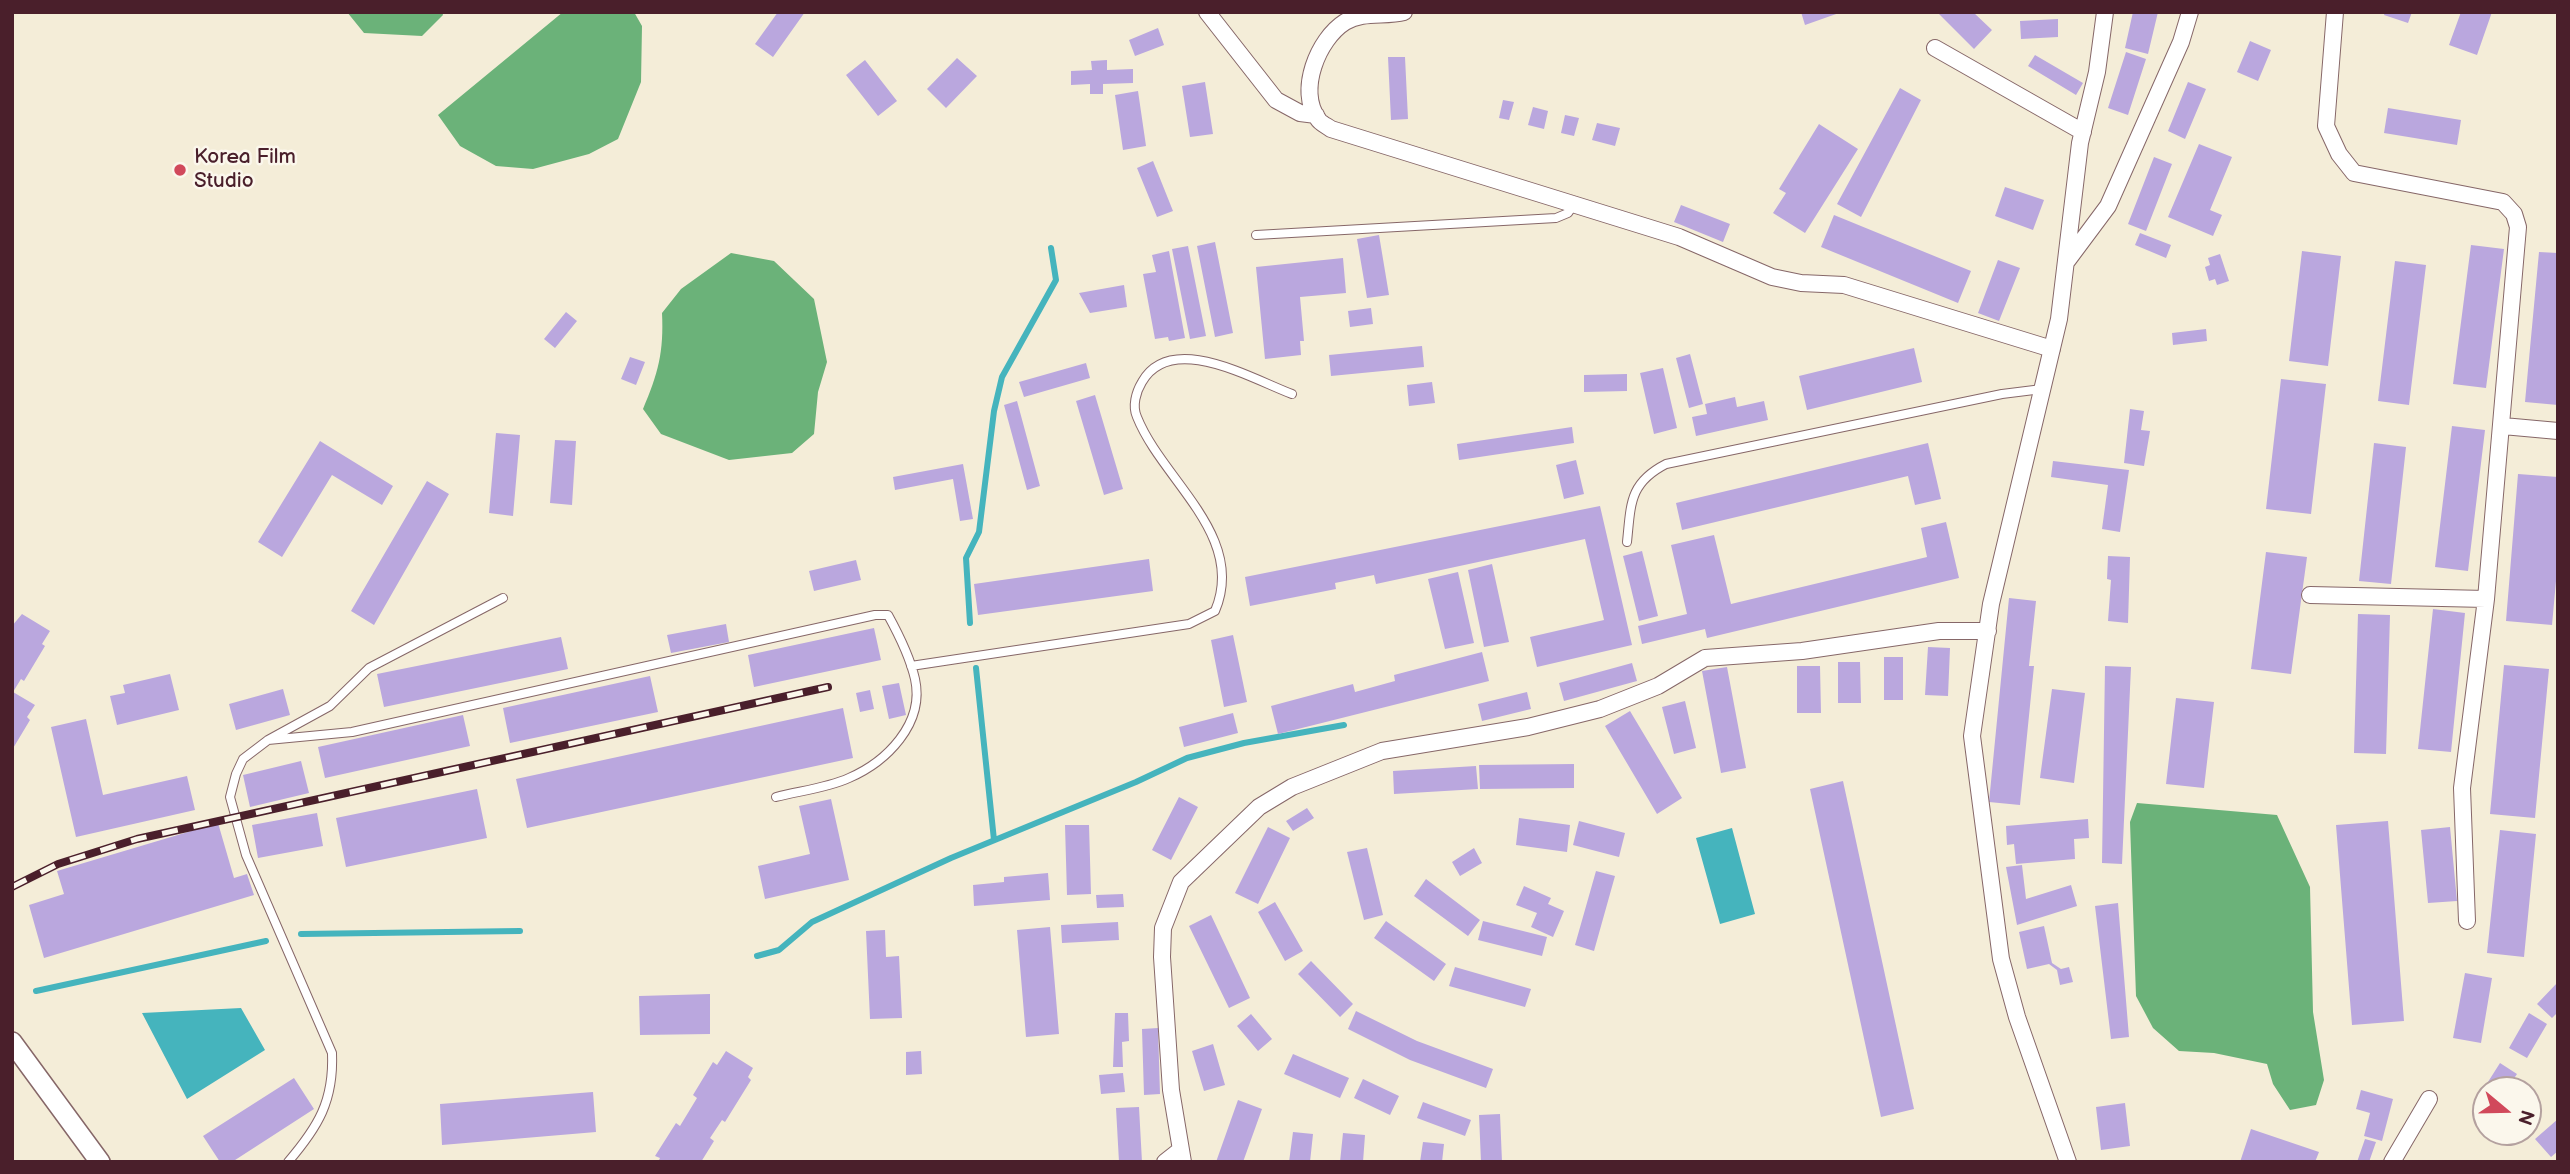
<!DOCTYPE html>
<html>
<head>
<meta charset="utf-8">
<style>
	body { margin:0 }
	#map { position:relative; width:2570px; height:1174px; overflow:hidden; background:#f4edd8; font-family:"Balsamiq Sans",sans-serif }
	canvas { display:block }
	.frame { position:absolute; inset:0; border:14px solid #4a1f2b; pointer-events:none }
	.north { position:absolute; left:2472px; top:1076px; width:70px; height:70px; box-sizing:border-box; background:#fbf7ec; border:2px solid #b4a19f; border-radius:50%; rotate:109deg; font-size:19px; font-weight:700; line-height:28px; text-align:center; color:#4a1f2b }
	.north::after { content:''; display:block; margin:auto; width:24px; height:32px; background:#d1495b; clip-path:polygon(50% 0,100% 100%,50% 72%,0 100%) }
</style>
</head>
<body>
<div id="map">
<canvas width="2570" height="1174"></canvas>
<div class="frame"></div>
<div class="north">N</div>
</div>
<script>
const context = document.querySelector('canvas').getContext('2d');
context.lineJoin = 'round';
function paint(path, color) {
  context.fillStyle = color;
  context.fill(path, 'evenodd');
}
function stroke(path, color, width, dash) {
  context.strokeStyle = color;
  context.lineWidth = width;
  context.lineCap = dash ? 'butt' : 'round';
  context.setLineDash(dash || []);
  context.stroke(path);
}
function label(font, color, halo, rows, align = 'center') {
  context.font = font + ' "Balsamiq Sans",sans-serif';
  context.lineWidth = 5;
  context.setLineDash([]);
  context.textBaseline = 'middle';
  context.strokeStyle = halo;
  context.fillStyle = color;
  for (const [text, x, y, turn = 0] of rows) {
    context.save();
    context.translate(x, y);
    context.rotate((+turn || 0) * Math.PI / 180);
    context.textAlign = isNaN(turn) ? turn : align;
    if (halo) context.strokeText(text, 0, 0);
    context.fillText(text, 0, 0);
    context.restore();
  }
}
const forest = new Path2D(`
	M347,12H442L443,15L422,36L364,33Z
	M563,12H634L642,26L641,82L618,139L589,154L533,169L496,166L460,146L438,115Z
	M731,253L774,261L814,299L827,362L818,392L814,434L792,453L729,460L661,434L643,409C658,374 664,352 662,313L681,289Z
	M2137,803L2277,815L2310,887L2313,1012L2324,1080L2316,1105L2290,1110L2273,1084L2267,1064L2214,1053L2179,1051L2153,1028L2136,996L2130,822Z`);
const water = new Path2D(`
	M1732,828L1755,914L1720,924L1696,838Z
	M241,1008L265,1050L187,1099L142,1013Z`);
const stream = new Path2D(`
	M970,623L966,558L979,532L994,411L1002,377L1056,280L1051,248
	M976,668L994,840
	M301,934L520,931
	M757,956L779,950L812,922L951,858L1136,782L1187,758L1244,743L1344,725
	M36,991L266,941`);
const building = new Path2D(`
	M778,12H805L773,57L755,44Z
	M1801,12H1839V13L1805,25Z
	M1937,12H1973L1992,30L1974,49Z
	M2133,12H2158L2148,54L2125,48Z
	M2385,12H2412L2408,23L2384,15Z
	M2461,12H2492L2477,55L2449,45Z
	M2058,19V37L2021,39L2020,21Z
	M1158,28L1164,45L1135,56L1129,40Z
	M2250,41L2271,50L2258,81L2237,72Z
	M2126,52L2146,59L2128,115L2108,108Z
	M2035,55L2083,83L2076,95L2028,66Z
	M1388,57H1405L1408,119L1391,120Z
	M957,58L977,76L946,108L927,89Z
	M865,60L897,101L878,116L846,75Z
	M1107,60V70L1133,69V83L1103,84V94H1090V84L1071,85V71L1092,70L1091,61Z
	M1205,82L1213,134L1190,137L1182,86Z
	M2188,82L2206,89L2185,139L2168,131Z
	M1900,88L1921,100L1861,217L1837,204Z
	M1138,91L1146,146L1123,150L1115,95Z
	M1503,100L1514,102L1509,120L1499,118Z
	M1533,107L1548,111L1544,129L1528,125Z
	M2388,108L2461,120L2457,145L2384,133Z
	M1565,115L1579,118L1574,136L1561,133Z
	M1597,123L1620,128L1615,146L1592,140Z
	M1819,124L1858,149L1805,233L1773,213L1786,193L1779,189Z
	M2199,144L2232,157L2210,210L2222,215L2213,236L2168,217Z
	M2154,157L2172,164L2146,231L2128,224Z
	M1153,161L1173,211L1157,217L1137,168Z
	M2005,187L2044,200L2033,230L1995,216Z
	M1681,205L1730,224L1723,242L1674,222Z
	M1834,215L1971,271L1958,303L1821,247Z
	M2140,233L2171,245L2166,258L2135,245Z
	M1379,235L1389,295L1367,298L1357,239Z
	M1215,242L1233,333L1215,337L1197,246Z
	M2471,245L2504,249L2486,388L2453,384Z
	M1188,246L1206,336L1190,339L1172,249Z
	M1169,251L1185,338L1169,341L1168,337L1155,339L1143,274L1156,272L1152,255Z
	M2302,251L2341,256L2328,366L2289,361Z
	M2539,252L2558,253V405L2525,402Z
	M2220,254L2229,281L2217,285L2215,279L2209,281L2205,267L2210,265L2208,258Z
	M1343,258L1346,293L1300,297L1304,341H1300L1301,355L1265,359L1256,267Z
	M1998,260L2020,268L1999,321L1978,313Z
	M2395,261L2426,265L2409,405L2378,401Z
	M1124,285L1127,307L1090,313L1079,293Z
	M1371,308L1373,324L1350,327L1348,311Z
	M566,312L577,321L555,348L544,339Z
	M2206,329L2207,341L2173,345L2172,333Z
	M1422,346L1424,367L1331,376L1329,355Z
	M1914,348L1922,382L1807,410L1799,376Z
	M1690,354L1703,404L1689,408L1676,358Z
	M630,357L645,362L636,385L621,379Z
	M1086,363L1090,378L1024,397L1019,382Z
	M1663,368L1677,428L1654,434L1640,373Z
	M1627,374V391L1584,392V375Z
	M2281,379L2326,384L2311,514L2266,509Z
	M1432,382L1435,403L1409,406L1407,385Z
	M1095,395L1123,489L1104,495L1076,401Z
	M1735,397L1737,407L1764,401L1768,420L1696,436L1692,417L1707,414L1705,404Z
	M1017,401L1040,486L1027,490L1004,405Z
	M2130,409L2144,411L2141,430L2150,431L2144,466L2124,463Z
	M2452,426L2485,430L2468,571L2435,567Z
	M1572,427L1574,443L1459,460L1457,444Z
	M496,433L520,435L513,516L489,513Z
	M555,440L576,441L572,505L550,503Z
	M320,441L393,486L382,505L332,475L282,557L258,542Z
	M1928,443L1941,499L1915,505L1908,476L1682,530L1676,503Z
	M2374,443L2406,447L2391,584L2359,581Z
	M1576,460L1584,494L1564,499L1556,465Z
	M2053,461L2129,470L2120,532L2102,529L2108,485L2051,477Z
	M963,464L973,519L960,521L953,479L895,490L893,477Z
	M2518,474L2558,477V559L2552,625L2506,621Z
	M427,481L449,494L374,625L351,611Z
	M1600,506L1632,645L1537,667L1530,637L1604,620L1585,539L1376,584L1374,575L1335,583L1336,589L1250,606L1245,577Z
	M1946,522L1959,578L1707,638L1705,629L1642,644L1638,626L1687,614L1671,545L1714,535L1731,604L1927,557L1921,528Z
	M1642,551L1658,616L1639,621L1623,556Z
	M2266,552L2307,557L2291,674L2251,669Z
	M2108,556L2130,557L2128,623L2108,621L2111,580L2107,579Z
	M1149,559L1153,591L978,615L974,584Z
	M856,560L861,580L814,591L809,571Z
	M1492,564L1509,642L1484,647L1468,570Z
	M1458,572L1474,643L1445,649L1428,579Z
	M2009,598L2036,601L2029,666H2034L2020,805L1989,802Z
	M2433,609L2465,613L2451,752L2418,749Z
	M22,614L50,631L42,644L45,646L24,681L21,679L13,692L35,705L27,717L30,720L12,750V626Z
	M2358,614L2390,615L2386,754L2354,753Z
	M726,624L729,642L671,653L667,635Z
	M874,628L881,660L754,687L748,655Z
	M1233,635L1247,702L1224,707L1211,640Z
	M561,637L568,669L384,707L377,674Z
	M1928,647L1950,648L1948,696L1925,695Z
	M1482,652L1489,681L1278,734L1271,706L1353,684L1355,692L1395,681L1394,675Z
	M1884,657H1903V700H1884Z
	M1838,662H1860L1861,703H1838Z
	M1632,663L1637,681L1564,701L1559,683Z
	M2504,665L2549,669L2535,818L2490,814Z
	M1797,666H1820L1821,713H1797Z
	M2105,666L2131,667L2122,864L2102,863Z
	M1727,667L1746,768L1721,773L1702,671Z
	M170,674L179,710L117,725L110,696L125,693L123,685Z
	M650,676L658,712L510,743L503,708Z
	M899,683L906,715L889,719L882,686Z
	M283,689L290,715L236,730L229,704Z
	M2052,689L2085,693L2074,783L2040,778Z
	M870,690L874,709L860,712L856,693Z
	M1527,692L1531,709L1482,721L1478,704Z
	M2176,698L2214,702L2204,788L2166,784Z
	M1685,701L1696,748L1674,754L1662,707Z
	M843,708L853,758L527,828L516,779Z
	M1630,711L1682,798L1657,814L1605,726Z
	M1233,713L1238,733L1184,747L1179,727Z
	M463,715L470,746L325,778L318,747Z
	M86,719L103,795L187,776L195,810L76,837L51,727Z
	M301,761L309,793L250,807L243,775Z
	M1574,764V788L1480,789L1479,765Z
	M1476,766L1478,789L1394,794L1393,771Z
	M1843,781L1914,1109L1881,1117L1810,789Z
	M477,789L487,838L346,867L336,818Z
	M1179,797L1198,807L1171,860L1152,850Z
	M831,799L849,880L765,899L758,866L810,854L799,806Z
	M1307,808L1314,818L1293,831L1286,821Z
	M317,813L323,846L258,858L252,825Z
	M1519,818L1570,825L1567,852L1516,845Z
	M2088,819L2089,838L2074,839L2075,859L2016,864L2014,844L2007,845L2006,826Z
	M1579,821L1625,833L1619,857L1573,845Z
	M2388,821L2404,1021L2352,1025L2336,825Z
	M218,823L234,878L247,874L254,895L44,958L29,905L64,894L57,871Z
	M1065,825H1089L1091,894L1067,895Z
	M1268,827L1290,838L1258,904L1235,893Z
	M2450,827L2457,901L2428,903L2421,830Z
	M2500,830L2536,834L2524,957L2487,953Z
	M1367,848L1383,915L1364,920L1347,852Z
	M1474,848L1482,863L1460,876L1452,862Z
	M2022,865L2026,899L2071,885L2077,906L2017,925L2006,867Z
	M1596,871L1615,876L1594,951L1575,945Z
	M1048,873L1050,900L974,906L973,885L1004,882V877Z
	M1426,879L1480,920L1468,936L1414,896Z
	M1524,886L1551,898L1548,904L1564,911L1553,937L1531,927L1537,913L1516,905Z
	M1123,894L1124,907L1097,908L1096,895Z
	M1275,902L1303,951L1285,961L1258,912Z
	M2118,903L2129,1037L2111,1039L2095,906Z
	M1211,915L1250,998L1229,1008L1189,926Z
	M1386,921L1446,964L1434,981L1374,938Z
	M1483,921L1547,937L1542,956L1478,940Z
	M1118,922L1119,940L1062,943L1061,925Z
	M2044,926L2052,963L2061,969L2069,967L2073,982L2060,985L2057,970L2049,964L2027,969L2019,932Z
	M1050,927L1059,1034L1026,1037L1017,930Z
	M885,930L886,957L899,956L902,1018L870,1019L866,931Z
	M1311,961L1353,1004L1340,1017L1298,974Z
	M1455,967L1531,989L1525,1007L1449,986Z
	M2465,973L2492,978L2481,1043L2453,1038Z
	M2558,982V1012L2552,1018L2537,1004Z
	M710,994V1034L640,1035L639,996Z
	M1356,1011L1417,1041L1493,1069L1486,1088L1410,1060L1348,1029Z
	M1115,1013H1128L1129,1041L1122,1042L1123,1067H1113Z
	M2529,1013L2547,1024L2527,1058L2509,1048Z
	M1251,1014L1272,1039L1258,1051L1237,1026Z
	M1158,1028L1160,1094L1144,1095L1142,1029Z
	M1213,1044L1225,1085L1204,1091L1192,1051Z
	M726,1051L753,1068L748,1077L751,1080L725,1122L722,1120L710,1138L714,1141L701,1162H658L660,1158L655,1156L676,1123L680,1126L697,1098L693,1095L713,1062L717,1065Z
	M921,1051L922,1074L906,1075V1052Z
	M1293,1054L1349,1078L1340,1098L1284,1074Z
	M2500,1063L2517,1074L2506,1090H2486V1112L2474,1104Z
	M1123,1073L1125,1092L1101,1094L1099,1075Z
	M294,1078L314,1109L232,1162H220L203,1136Z
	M1363,1079L1399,1096L1390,1115L1354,1098Z
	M2361,1090L2393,1099L2382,1141L2364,1136L2370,1113L2356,1109Z
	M593,1092L596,1132L442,1145L440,1104Z
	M1238,1100L1262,1109L1243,1162H1216Z
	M1423,1102L1471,1120L1465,1136L1417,1118Z
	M2125,1103L2130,1146L2101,1150L2096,1107Z
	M1139,1107L1142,1162H1119L1116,1108Z
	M1500,1114L1502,1162H1481L1479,1115Z
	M2558,1119V1151L2551,1157L2535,1139Z
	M2251,1129L2319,1152L2315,1162H2240Z
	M1293,1132L1313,1134L1310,1162H1289Z
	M1343,1133L1365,1135L1363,1162H1340Z
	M2365,1139L2376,1142L2369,1162H2357Z
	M1423,1142L1444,1144L1442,1162H1420Z`);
const service = new Path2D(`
	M1256,235L1556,218L1568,213L1574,204
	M1627,542C1631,504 1629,483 1666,464L2002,394L2042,389
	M911,666L1189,624L1215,611C1247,536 1162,480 1137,417C1132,406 1136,392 1142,382C1171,331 1252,379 1292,394
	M268,740L352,732L875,615H888C899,635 910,657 915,679C925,724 886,762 849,778C827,788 799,791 776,797
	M288,1162C318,1127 334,1101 332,1053L246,855L230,797L236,774L243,759L268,740L330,706L369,668L503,598`);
const minor = new Path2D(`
	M1207,12L1276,100L1300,113L1316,115
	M1404,12C1385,17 1363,11 1345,22C1318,39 1297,91 1318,119C1320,123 1327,126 1331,129L1679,237L1772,277L1801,283L1844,285L2052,349
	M2335,12L2326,126L2339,154L2354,173L2503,202L2514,214L2518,227L2486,599L2462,788L2467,921
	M1935,48L2083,132
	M2067,261L2108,206L2181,42L2190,12
	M2503,426L2558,431
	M2310,595L2486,599
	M1165,1162L1179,1151
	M1183,1162L1171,1090L1162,957L1163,928L1181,882L1259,807L1292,787L1382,751L1528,727L1600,709L1658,686L1705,658L1802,651L1939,631H1988
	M2068,1162L2017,1017L2001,959L1972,736L1991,604L2059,319L2080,143L2097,72L2105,12
	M2392,1162L2429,1099`);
const tertiary = new Path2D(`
	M12,1042L100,1162`);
const rail = new Path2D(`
	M12,887L58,864L137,839L828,687`);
const markers = [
	[180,170,7,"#d1495b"]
];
const poiNames = [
	["Korea Film",194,158],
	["Studio",194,182]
];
paint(forest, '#6bb279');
paint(water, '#45b4bd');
stroke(stream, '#45b4bd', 6);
paint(building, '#baa7de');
stroke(service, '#866768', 10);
stroke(minor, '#866768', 18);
stroke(tertiary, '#866768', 22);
stroke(service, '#fff', 8);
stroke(minor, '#fff', 16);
stroke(tertiary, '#fff', 19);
stroke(rail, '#4a1f2b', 8);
stroke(rail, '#fbf7ec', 5, [16]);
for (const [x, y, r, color] of markers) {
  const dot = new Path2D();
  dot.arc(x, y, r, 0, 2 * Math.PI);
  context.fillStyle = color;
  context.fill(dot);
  stroke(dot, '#fbf7ec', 2.5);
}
label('21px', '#4a1f2b', '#fbf7ec', poiNames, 'left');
</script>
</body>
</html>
